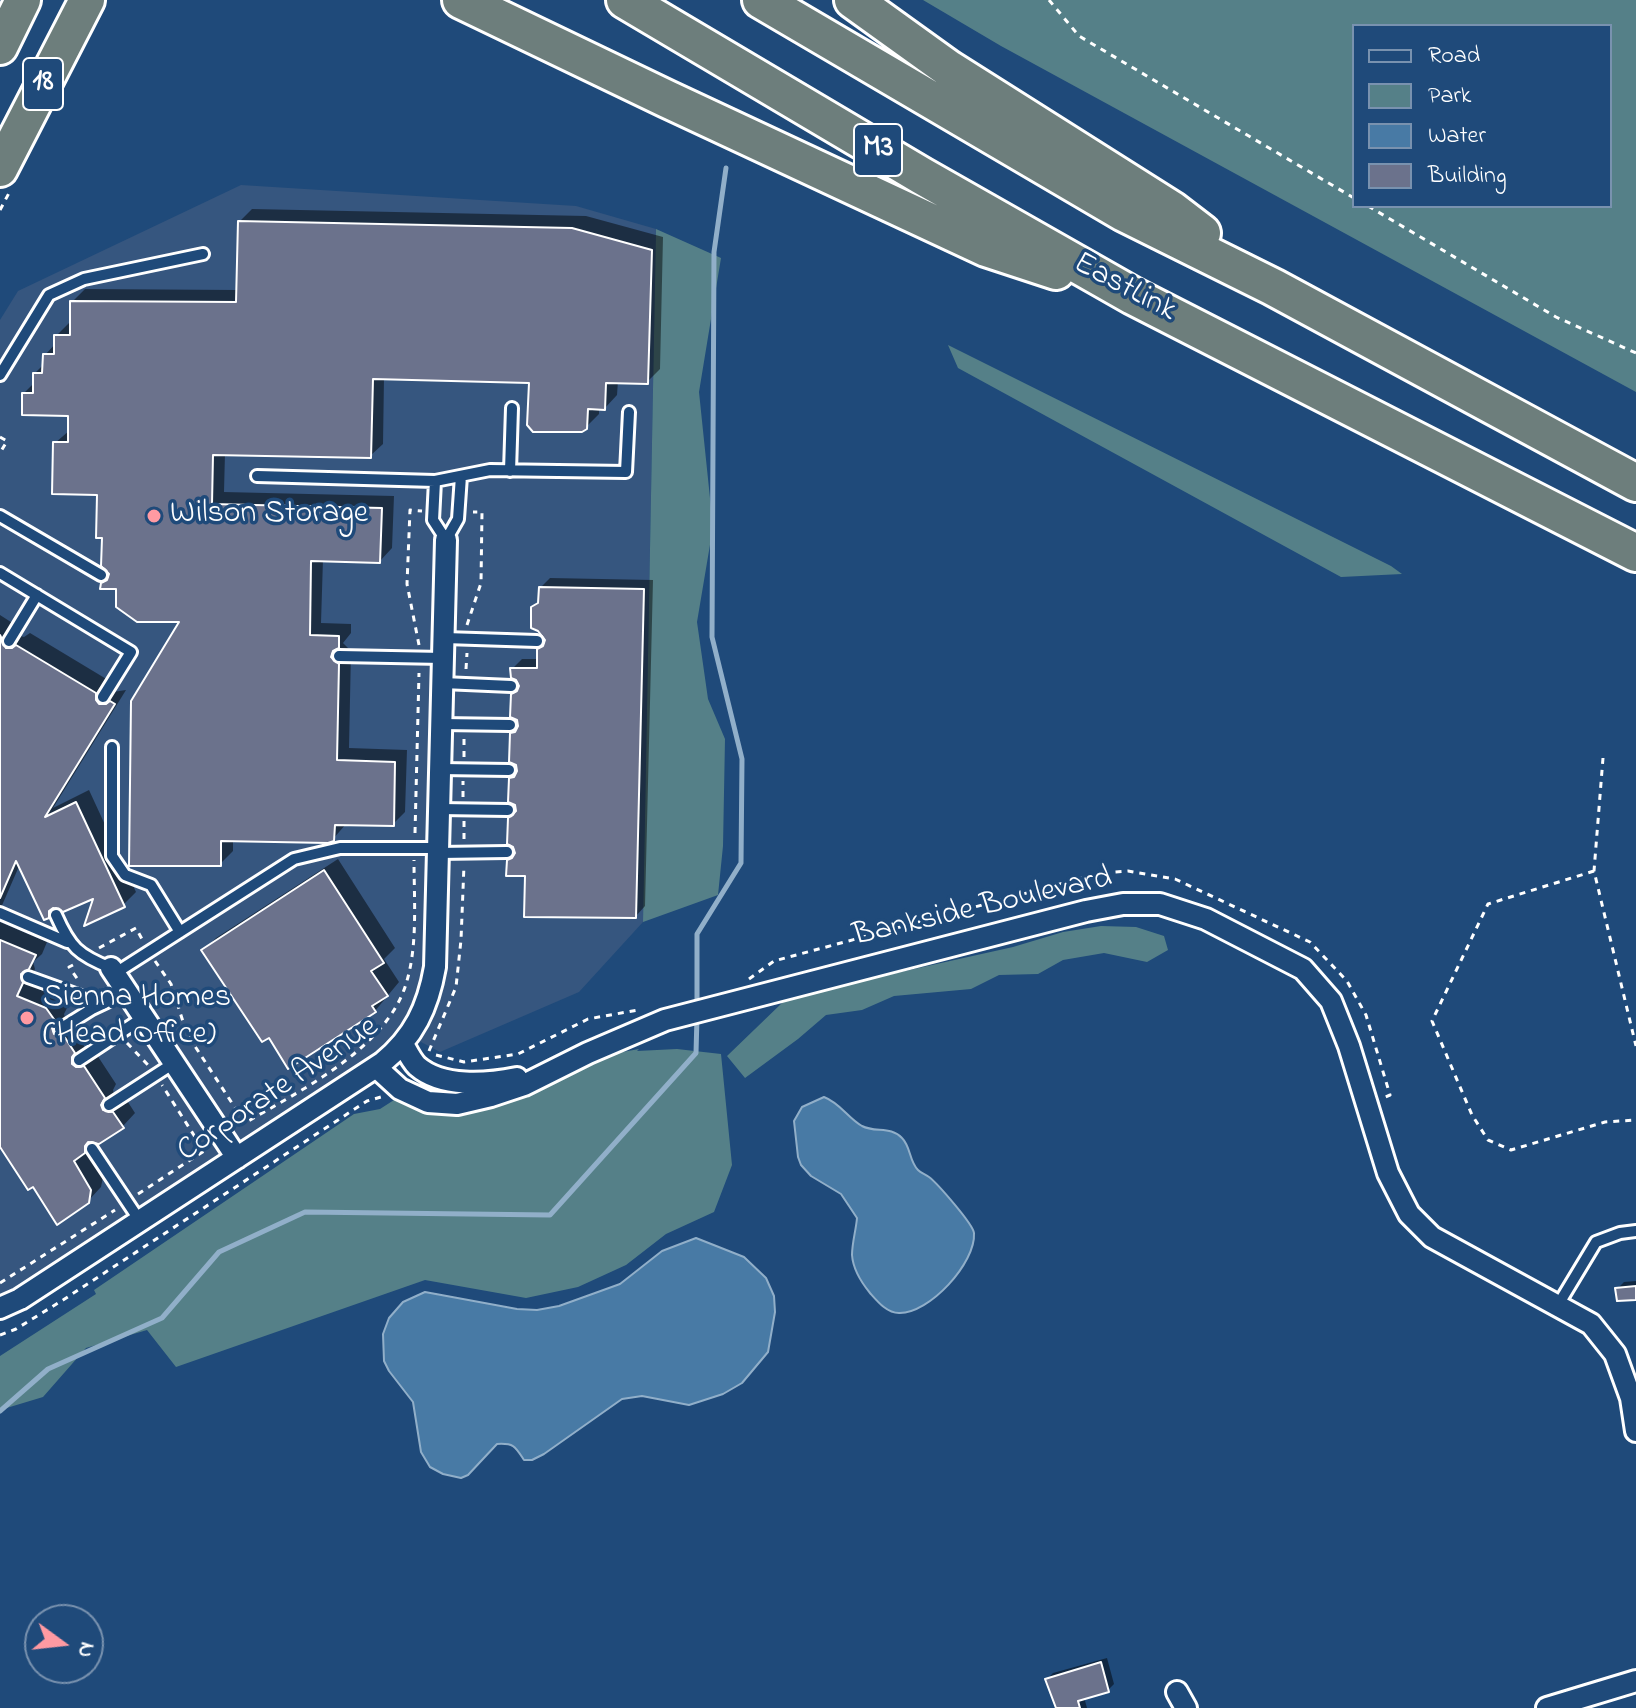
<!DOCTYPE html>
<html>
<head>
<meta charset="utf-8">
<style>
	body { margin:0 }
	#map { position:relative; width:1636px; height:1708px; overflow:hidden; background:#1f4a7a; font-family:"Indie Flower",sans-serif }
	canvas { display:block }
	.legend { position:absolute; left:1352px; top:24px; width:260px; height:184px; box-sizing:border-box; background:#1f4a7a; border:2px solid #7992af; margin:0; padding:10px 14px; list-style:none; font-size:24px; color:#fff }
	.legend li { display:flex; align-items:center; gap:16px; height:40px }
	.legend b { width:40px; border:2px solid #7992af }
	.north { position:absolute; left:24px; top:1604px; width:80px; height:80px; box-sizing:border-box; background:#1f4a7a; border:2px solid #7992af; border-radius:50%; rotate:105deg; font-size:22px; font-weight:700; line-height:32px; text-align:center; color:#fff }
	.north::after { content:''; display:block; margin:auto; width:28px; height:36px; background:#ff9aa2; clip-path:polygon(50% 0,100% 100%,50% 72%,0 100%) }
</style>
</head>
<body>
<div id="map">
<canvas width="1636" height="1708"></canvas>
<ul class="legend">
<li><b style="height:10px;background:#1f4a7a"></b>Road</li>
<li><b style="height:22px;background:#558088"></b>Park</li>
<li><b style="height:22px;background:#487aa5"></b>Water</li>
<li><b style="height:22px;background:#6b728c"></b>Building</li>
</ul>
<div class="north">N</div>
</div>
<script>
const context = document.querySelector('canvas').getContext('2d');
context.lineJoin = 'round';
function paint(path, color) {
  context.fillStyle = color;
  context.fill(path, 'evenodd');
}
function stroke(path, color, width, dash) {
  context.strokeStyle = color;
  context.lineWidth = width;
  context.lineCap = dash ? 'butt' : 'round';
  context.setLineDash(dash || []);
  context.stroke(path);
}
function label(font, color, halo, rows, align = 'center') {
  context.font = font + ' "Indie Flower",sans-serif';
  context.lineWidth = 7;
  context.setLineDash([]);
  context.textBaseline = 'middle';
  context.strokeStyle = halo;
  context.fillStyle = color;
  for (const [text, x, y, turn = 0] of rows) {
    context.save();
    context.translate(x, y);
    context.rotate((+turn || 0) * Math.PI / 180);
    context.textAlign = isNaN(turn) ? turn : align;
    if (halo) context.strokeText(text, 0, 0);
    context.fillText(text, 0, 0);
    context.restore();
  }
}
const built = new Path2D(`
	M241,185L576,206L656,229L643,922L579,992L440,1052L421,1042L382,1063L0,1308V320L18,291Z`);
const green = new Path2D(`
	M923,0H1636V392L1001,46ZM1610,26V206H1354V26Z
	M656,229L721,258L699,392L713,527L697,622L708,699L725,739L723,846L718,895L643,922Z
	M948,345L1391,566L1402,574L1341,577L958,368Z
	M1101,926L1136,927L1164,936L1168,950L1147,962L1104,953L1063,960L1038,974L999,975L971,989L894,996L862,1010L826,1015L798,1039L745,1078L727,1056L783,1002L833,987L1013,947L1063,932Z
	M639,1049L637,1051L677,1049L721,1054L732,1165L714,1212L666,1234L626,1265L578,1287L526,1298L425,1280L176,1367L147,1330L86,1348L43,1397L0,1410V1356L96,1294L94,1290L354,1114L380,1109L394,1100L419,1108L523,1094L606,1055Z`);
const water = new Path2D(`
	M824,1097C840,1103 848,1118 862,1126C875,1133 891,1126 902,1138C911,1147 909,1161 918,1170C921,1173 925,1174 929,1177C937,1183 973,1224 974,1233C976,1263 929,1314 899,1313C887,1313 878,1302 870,1293C861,1282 853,1269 852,1255C852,1243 856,1230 857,1218L841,1194L811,1176L801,1165L798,1157L794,1121L802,1107Z
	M696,1238L744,1257L766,1278L774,1296L775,1312L768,1352L742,1383L723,1394L689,1405L642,1396L622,1399L544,1454L532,1460H524C515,1446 514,1443 497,1444L468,1475L461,1478L443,1474L430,1467L421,1452L413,1402L389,1371L384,1361L383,1334L389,1318L403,1302L425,1292L517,1309L537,1310L559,1306L620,1284L662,1251Z`);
const shadow = new Path2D(`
	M252,209L586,216L663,237L660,369L647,382L618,381L617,395L605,408H599V414L586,427L531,381L384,378L383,444L370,456L225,453L224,492L394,496L392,548L380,561L323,559L321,623L351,624V633L343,643L351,651L349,748L407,750L405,812L393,824H346L333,839H233V851L220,864L182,620L118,587L103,584L111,576L99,493L55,443L70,430V414L24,393L35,382V373L44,364L45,355L56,343V336L69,323H72V302L85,289L238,290L240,221Z
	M550,578L653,580L645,906L636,916L527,875L508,861L517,852L518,811L511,779L519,771L512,734L520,726L513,695L521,687L512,669L522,659H539V650L546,642L533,608L540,600L541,587Z
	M0,615L14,624L17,635L24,637L30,633L108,680V687L113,692L126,690L53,808L89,790L136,892L123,905L97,895L57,907L47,916L20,864L0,910Z
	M338,859L395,948L384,959L399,982L375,1011L289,1067L270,1035L203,951L216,938Z
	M0,922L47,942L42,954L33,962L35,969L29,982L59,995L67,1008L64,1014L66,1021L77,1024L87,1039L84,1042V1051L90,1055H97L116,1084L113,1090L115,1098L126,1099L135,1113L123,1126L94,1141L87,1149L103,1177L101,1187L88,1201L33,1184L0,1143Z
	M1636,1281V1298L1618,1288L1624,1282Z
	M1107,1658L1114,1684L1108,1690L1084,1697L1087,1708H1062L1047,1679L1053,1673Z`);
const stream = new Path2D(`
	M697,1007V934L741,863L742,759L712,637L714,252L726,168
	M0,1411L48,1369L162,1318L219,1252L305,1212L550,1215L696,1053L697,1017`);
const building = new Path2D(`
	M238,221L572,228L652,250L648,384L606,383L605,410L588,409L587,429L582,432H533L527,425L529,383L373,379L371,458L213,455L212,504L382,508L380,563L311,561L310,635L339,636V648L333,651L331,657L339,664L337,760L395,762L394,826L335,825L334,841L328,843L221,841V866H129L131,701L179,622H137L116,607V589H100L101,583L107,580L109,574L101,566L102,538H96L97,495L52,494L53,442H68V416L22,415V393H33V373H42L43,354H54V335H70V301L236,302Z
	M539,587L644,589L636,918L524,917L525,876H506L507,860L512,858L515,853L513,847L507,844L508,818L516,811L515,805L508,802L509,778L514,777L517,771L516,765L509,762L510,733L515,732L518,726L517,720L510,717L511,694L517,691L519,686L516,680L511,678L510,668H537V649L543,646L545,640L538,631L531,628V607L538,603Z
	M0,635L6,648H12L16,645L96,693V700L99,704H106L110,701L115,704L45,817L76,802L125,907L84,926L93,899L63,912L53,908L49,911V918L44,920L16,861L0,898Z
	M324,870L384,963L371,971L388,996L372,1006L376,1012L288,1069L269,1038L262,1042L201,950Z
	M0,940L36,955L29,969L21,974L23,983L17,996L46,1008L56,1022L52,1028L54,1034L64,1036L75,1053L72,1057V1064L76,1067L84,1066L105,1098L101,1105L103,1110L113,1112L124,1128L99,1144L88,1142L85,1146V1153L74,1161L91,1190L89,1203L57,1225L33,1187L28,1190L0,1147Z
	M1636,1286V1300L1617,1301L1615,1288Z
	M1101,1662L1109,1692L1078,1701L1080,1708H1056L1045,1679Z`);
const path = new Path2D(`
	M1049,0L1079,36L1354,198
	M1368,206L1556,317L1636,353
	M0,210L9,193
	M0,437L7,441L0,453
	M467,625L481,583L482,512H473
	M419,645L407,584L410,510L422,511
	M466,669L467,653
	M464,757V737
	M1603,758L1594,871L1636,1046
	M463,797V781
	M464,821V841
	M415,833L419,673
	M1594,871L1488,904L1432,1021L1472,1115L1488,1140L1511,1150L1605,1122L1636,1120
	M99,948L136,928L143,941
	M155,961L171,984L187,1034L245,1123C301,1090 386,1049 406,984C418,946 414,900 414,860
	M73,965L69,967L79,981
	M749,979L774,961L1101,873L1128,871L1175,879L1310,942L1347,981L1366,1015L1390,1095L1383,1098
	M127,1043L149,1066
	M429,1051L456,987L461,940L464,865
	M436,1055L464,1062L518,1054L588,1019L638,1010
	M138,1194L204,1151L162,1085
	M0,1283L115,1210
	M0,1335L16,1329L63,1300L367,1101L381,1097`);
const service = new Path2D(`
	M0,375L49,295L84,279L203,254
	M510,471L512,408
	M257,476L435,481L490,470L626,472L629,412
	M435,481L433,520L446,540L458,519L461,476
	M0,516L101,575
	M0,573L131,652L103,697
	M445,638L537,641
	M9,641L37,595
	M339,656L443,658
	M443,683L511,686
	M442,724L510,725
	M112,747V856L125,875L151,885L180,932
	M441,769L509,770
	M440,809L508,810
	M439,853L507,852
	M0,913L67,942
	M56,915C70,947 78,955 111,968
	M114,974L294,859L340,848H439
	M28,977L92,1000L125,989
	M60,1029L92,1009L111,1000
	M79,1060L144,1017
	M109,1105L174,1063
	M92,1149L140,1221
	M1558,1305L1596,1242L1620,1233L1636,1231`);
const minor = new Path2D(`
	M111,968L237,1158
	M403,1044C407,1051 411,1060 417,1066C442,1088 487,1084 517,1078
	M376,1067L400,1089L428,1102L457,1104L491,1096L524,1085L588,1053L665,1020L1086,911L1123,904H1160L1206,919L1303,969L1331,1001L1349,1046L1388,1173L1409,1214L1432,1237L1591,1324L1615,1354L1631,1398L1636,1431
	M0,1308L20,1299L382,1063C414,1037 428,1007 435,967L446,540
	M1177,1692L1186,1708
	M1547,1708L1636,1681`);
const trunk = new Path2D(`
	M0,47L23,0
	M0,169L87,0`);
const motorway = new Path2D(`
	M461,0L667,99L986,248L1056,271
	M625,0L922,176L1133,296L1636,553
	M761,0L1124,213L1273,287L1636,483
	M853,0L949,69L1172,210L1202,233`);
const markers = [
	[154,516,8,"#ff9aa2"],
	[27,1018,8,"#ff9aa2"]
];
const shields = [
	[43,84,40],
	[878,150,48]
];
const shieldNames = [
	["18",43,84],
	["M3",878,150]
];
const streetNames = [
	["EastLink",1124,289,28],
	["Bankside Boulevard",983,909,-13],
	["Corporate Avenue",279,1091,-34]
];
const poiNames = [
	["Wilson Storage",170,516],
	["Sienna Homes",43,1000],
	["(Head Office)",43,1037]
];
paint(built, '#36567f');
paint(green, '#558088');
paint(water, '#487aa5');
stroke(water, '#91afc9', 2);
paint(shadow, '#0007');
stroke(stream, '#91afc9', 5);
paint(building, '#6b728c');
stroke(building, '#fff', 2);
stroke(service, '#fff', 16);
stroke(minor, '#fff', 26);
stroke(trunk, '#fff', 40);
stroke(motorway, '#fff', 42);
stroke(path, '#fff', 3, [6, 6]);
stroke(service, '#1f4a7a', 10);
stroke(minor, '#1f4a7a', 20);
stroke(trunk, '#6d7e7c', 34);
stroke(motorway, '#6d7e7c', 36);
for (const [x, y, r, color] of markers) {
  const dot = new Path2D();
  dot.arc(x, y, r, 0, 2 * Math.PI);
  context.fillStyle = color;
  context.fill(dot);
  stroke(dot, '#1f4a7a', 3);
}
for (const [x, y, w] of shields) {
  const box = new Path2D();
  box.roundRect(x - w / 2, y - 26, w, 52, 6);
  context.fillStyle = '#1f4a7a';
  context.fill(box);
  stroke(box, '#fff', 2);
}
label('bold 30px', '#fff', null, shieldNames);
label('32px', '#fff', '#1f4a7a', streetNames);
label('32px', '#fff', '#1f4a7a', poiNames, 'left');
</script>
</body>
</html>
